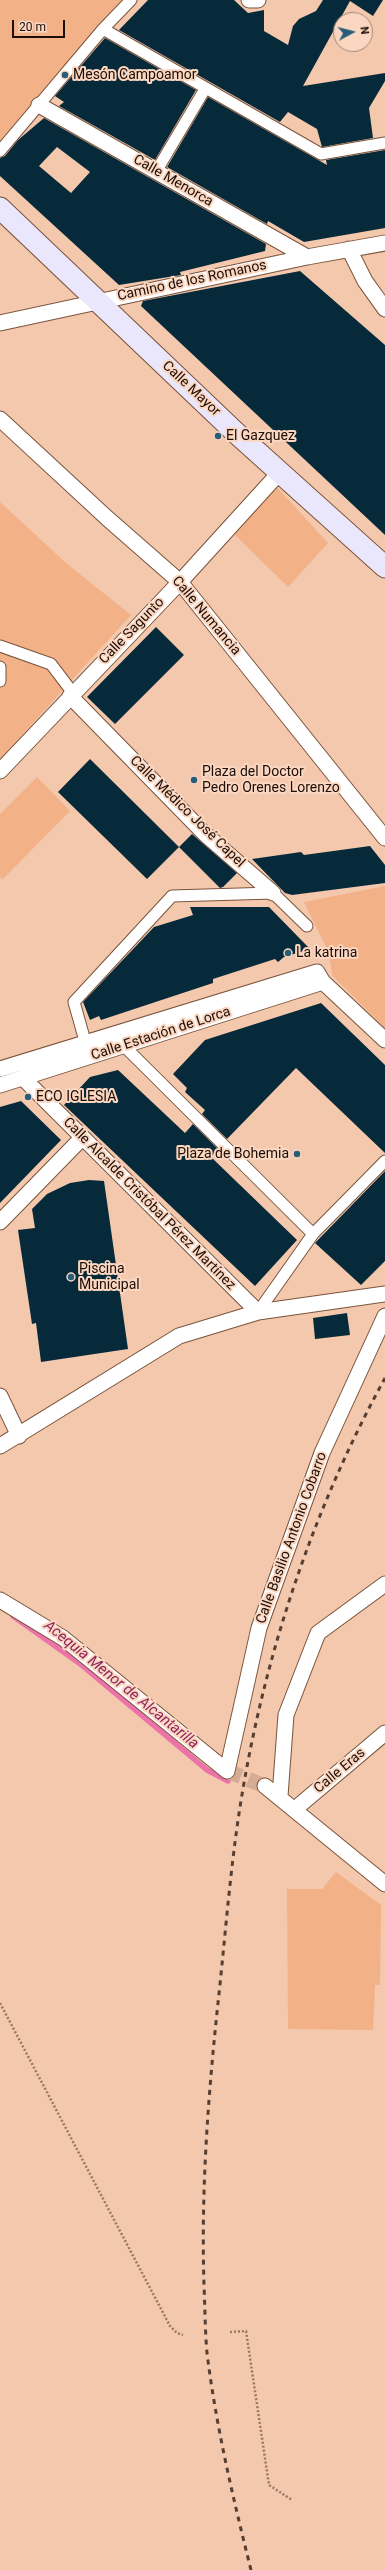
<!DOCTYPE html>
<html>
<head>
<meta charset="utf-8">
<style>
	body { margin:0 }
	#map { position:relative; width:385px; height:2570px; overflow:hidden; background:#f4c8ad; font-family:Roboto,sans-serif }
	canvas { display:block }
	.north { position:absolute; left:333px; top:12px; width:40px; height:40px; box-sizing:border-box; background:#fbd7c2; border:1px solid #a28676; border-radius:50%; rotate:83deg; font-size:11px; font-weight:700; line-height:16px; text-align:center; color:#1c0d05 }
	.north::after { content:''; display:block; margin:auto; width:14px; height:18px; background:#275d78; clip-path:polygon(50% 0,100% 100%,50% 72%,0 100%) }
	.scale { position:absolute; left:12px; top:20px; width:53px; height:18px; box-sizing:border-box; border:2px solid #1c0d05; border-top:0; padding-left:5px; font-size:12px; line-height:14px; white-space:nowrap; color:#1c0d05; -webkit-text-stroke:3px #fbd7c2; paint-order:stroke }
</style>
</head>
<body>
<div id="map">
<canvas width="385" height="2570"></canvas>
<div class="north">N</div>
<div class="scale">20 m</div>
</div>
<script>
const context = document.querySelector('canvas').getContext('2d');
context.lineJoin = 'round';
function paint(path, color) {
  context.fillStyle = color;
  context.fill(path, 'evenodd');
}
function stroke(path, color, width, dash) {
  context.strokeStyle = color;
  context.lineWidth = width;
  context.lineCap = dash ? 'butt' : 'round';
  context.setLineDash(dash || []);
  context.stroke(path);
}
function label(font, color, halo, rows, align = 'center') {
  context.font = font + ' Roboto,sans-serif';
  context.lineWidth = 4;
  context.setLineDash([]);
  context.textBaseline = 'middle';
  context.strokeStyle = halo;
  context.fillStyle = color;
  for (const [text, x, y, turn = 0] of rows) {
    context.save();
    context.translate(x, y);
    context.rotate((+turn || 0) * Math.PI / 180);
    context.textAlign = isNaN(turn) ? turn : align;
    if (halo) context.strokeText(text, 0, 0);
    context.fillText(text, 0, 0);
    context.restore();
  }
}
const green = new Path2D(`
	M0,0H134L0,152Z
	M274,484L328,543L288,587L231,531Z
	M0,502L66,563L131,615L0,759Z
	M37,777L70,811L2,880L0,877V814Z
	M385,886V1028L332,975L329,953L304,902Z
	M336,1872L381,1905L380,1985H375L373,2030L288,2029L287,1889H322Z`);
const stream = new Path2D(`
	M13,1616L79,1663L207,1770L228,1781`);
const building = new Path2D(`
	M148,0H234L248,13L264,10V31L288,45L293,26L299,19L316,11L323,0H383L373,16L350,1L303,86L385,73V81L369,108L373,138L322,147L317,129L288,112L280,122L119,30Z
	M105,38L196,90L155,160L59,106L64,102L55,96Z
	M208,97L327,165L326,160L385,150V228L304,242L268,221L267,224L167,167Z
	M44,118L266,244L265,251L180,272L181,275L119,285L0,176V158L5,156L18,140ZM57,147L90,172L71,193L39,166Z
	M300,271L385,345V535L141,306L143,301Z
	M156,627L184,655L115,724L87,697Z
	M90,759L179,847L147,879L58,792Z
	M192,834L237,873L223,887L220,888L179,847Z
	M370,846L385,865V883L292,895L285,893L252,859L301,852L304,855Z
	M190,907H269L310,949L284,957L278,962L275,959L213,979V983L101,1020L99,1016L90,1020L83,1002L154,927L193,915Z
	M321,1003L385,1065V1153L296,1068L227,1139L202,1114L205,1110L185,1092L187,1088L173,1074L205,1040Z
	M118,1070L185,1133L193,1124L218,1149L211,1157L297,1240L255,1286L64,1105L90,1077Z
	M21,1101L61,1140L0,1203V1107Z
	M385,1171V1261L361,1285L315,1243Z
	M89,1180L104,1181L128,1349L41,1362L36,1323L32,1324L18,1230L35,1228L32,1209L47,1194L70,1183Z
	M347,1313L350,1335L315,1339L313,1318Z`);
const minorTunnel = new Path2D(`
	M227,1771L265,1786`);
const path = new Path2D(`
	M0,2003L170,2326L177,2333L183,2335
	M230,2332L246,2331L269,2485L292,2500`);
const pedestrian = new Path2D(`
	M103,29L321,154L385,143
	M0,151L103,29L131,0
	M157,170L205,89
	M0,646L51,664L73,693
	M0,667V681
	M85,1041L74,1002L172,896L273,893L307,926
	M124,1046L313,1234
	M258,1312L313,1234L385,1161`);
const minor = new Path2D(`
	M249,0H258
	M39,105L307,257
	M349,249L365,281L385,309
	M0,323L307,257L385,243
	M0,419L107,518L180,582L385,838
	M70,696L206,835L273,893
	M0,771L180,582L280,472
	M0,1069L317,972L323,982L385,1040
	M23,1078L258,1312
	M0,1085L323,982
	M0,1222L82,1138
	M0,1396L19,1436
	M0,1446L179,1336L258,1312L385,1294
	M0,1600L63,1638L227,1771L259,1628L322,1453L385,1316
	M265,1786L385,1884
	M280,1796L286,1715L318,1633L385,1584
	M295,1809L385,1733`);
const secondary = new Path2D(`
	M0,208L235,432L385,567`);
const rail = new Path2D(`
	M251,2570C233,2498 216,2426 207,2353C205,2330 205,2308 204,2285C201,2190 208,2097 218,2003C226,1930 231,1856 244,1783C269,1641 316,1504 385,1378`);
const markers = [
	[65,75,4,"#275d78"],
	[218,436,4,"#275d78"],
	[194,780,4,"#275d78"],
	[288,953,4,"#275d78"],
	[28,1097,4,"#275d78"],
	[297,1154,4,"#275d78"],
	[71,1277,4,"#275d78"]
];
const poiNames = [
	["Mesón Campoamor",73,75],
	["El Gazquez",226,436],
	["Plaza del Doctor",202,772],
	["Pedro Orenes Lorenzo",202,788],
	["La katrina",296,953],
	["ECO IGLESIA",36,1097],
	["Plaza de Bohemia",289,1154,"right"],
	["Piscina",79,1269],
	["Municipal",79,1285]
];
const streetNames = [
	["Calle Menorca",173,181,30],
	["Camino de los Romanos",192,281,-12],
	["Calle Mayor",191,389,43],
	["Calle Numancia",206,616,50],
	["Calle Sagunto",132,631,-46],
	["Calle Médico José Capel",187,812,44],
	["Calle Estación de Lorca",161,1034,-18],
	["Calle Alcalde Cristóbal Pérez Martínez",149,1204,45],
	["Calle Basilio Antonio Cobarro",292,1538,-70],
	["Calle Eras",340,1771,-40]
];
const waterNames = [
	["Acequia Menor de Alcantarilla",121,1685,39]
];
paint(green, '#f2b187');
stroke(stream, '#eb73aa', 5.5);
paint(building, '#072a3b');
stroke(minorTunnel, '#d4ac94', 15, [15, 8]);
stroke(pedestrian, '#7a543c', 13);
stroke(minor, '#7a543c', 17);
stroke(secondary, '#7a543c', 23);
stroke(path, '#977865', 2.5, [2, 2]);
stroke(pedestrian, '#fff', 11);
stroke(minor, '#fff', 15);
stroke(secondary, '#eae6fb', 21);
stroke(rail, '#563f32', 3, [5, 5]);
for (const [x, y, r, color] of markers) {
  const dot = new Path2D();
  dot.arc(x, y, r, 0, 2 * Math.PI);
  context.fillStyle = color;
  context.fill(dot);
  stroke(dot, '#fbd7c2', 1.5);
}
label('14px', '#1c0d05', '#fbd7c2', poiNames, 'left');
label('14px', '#1c0d05', '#fbd7c2', streetNames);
label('italic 15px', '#8e235b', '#fbd7c2', waterNames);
</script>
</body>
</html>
